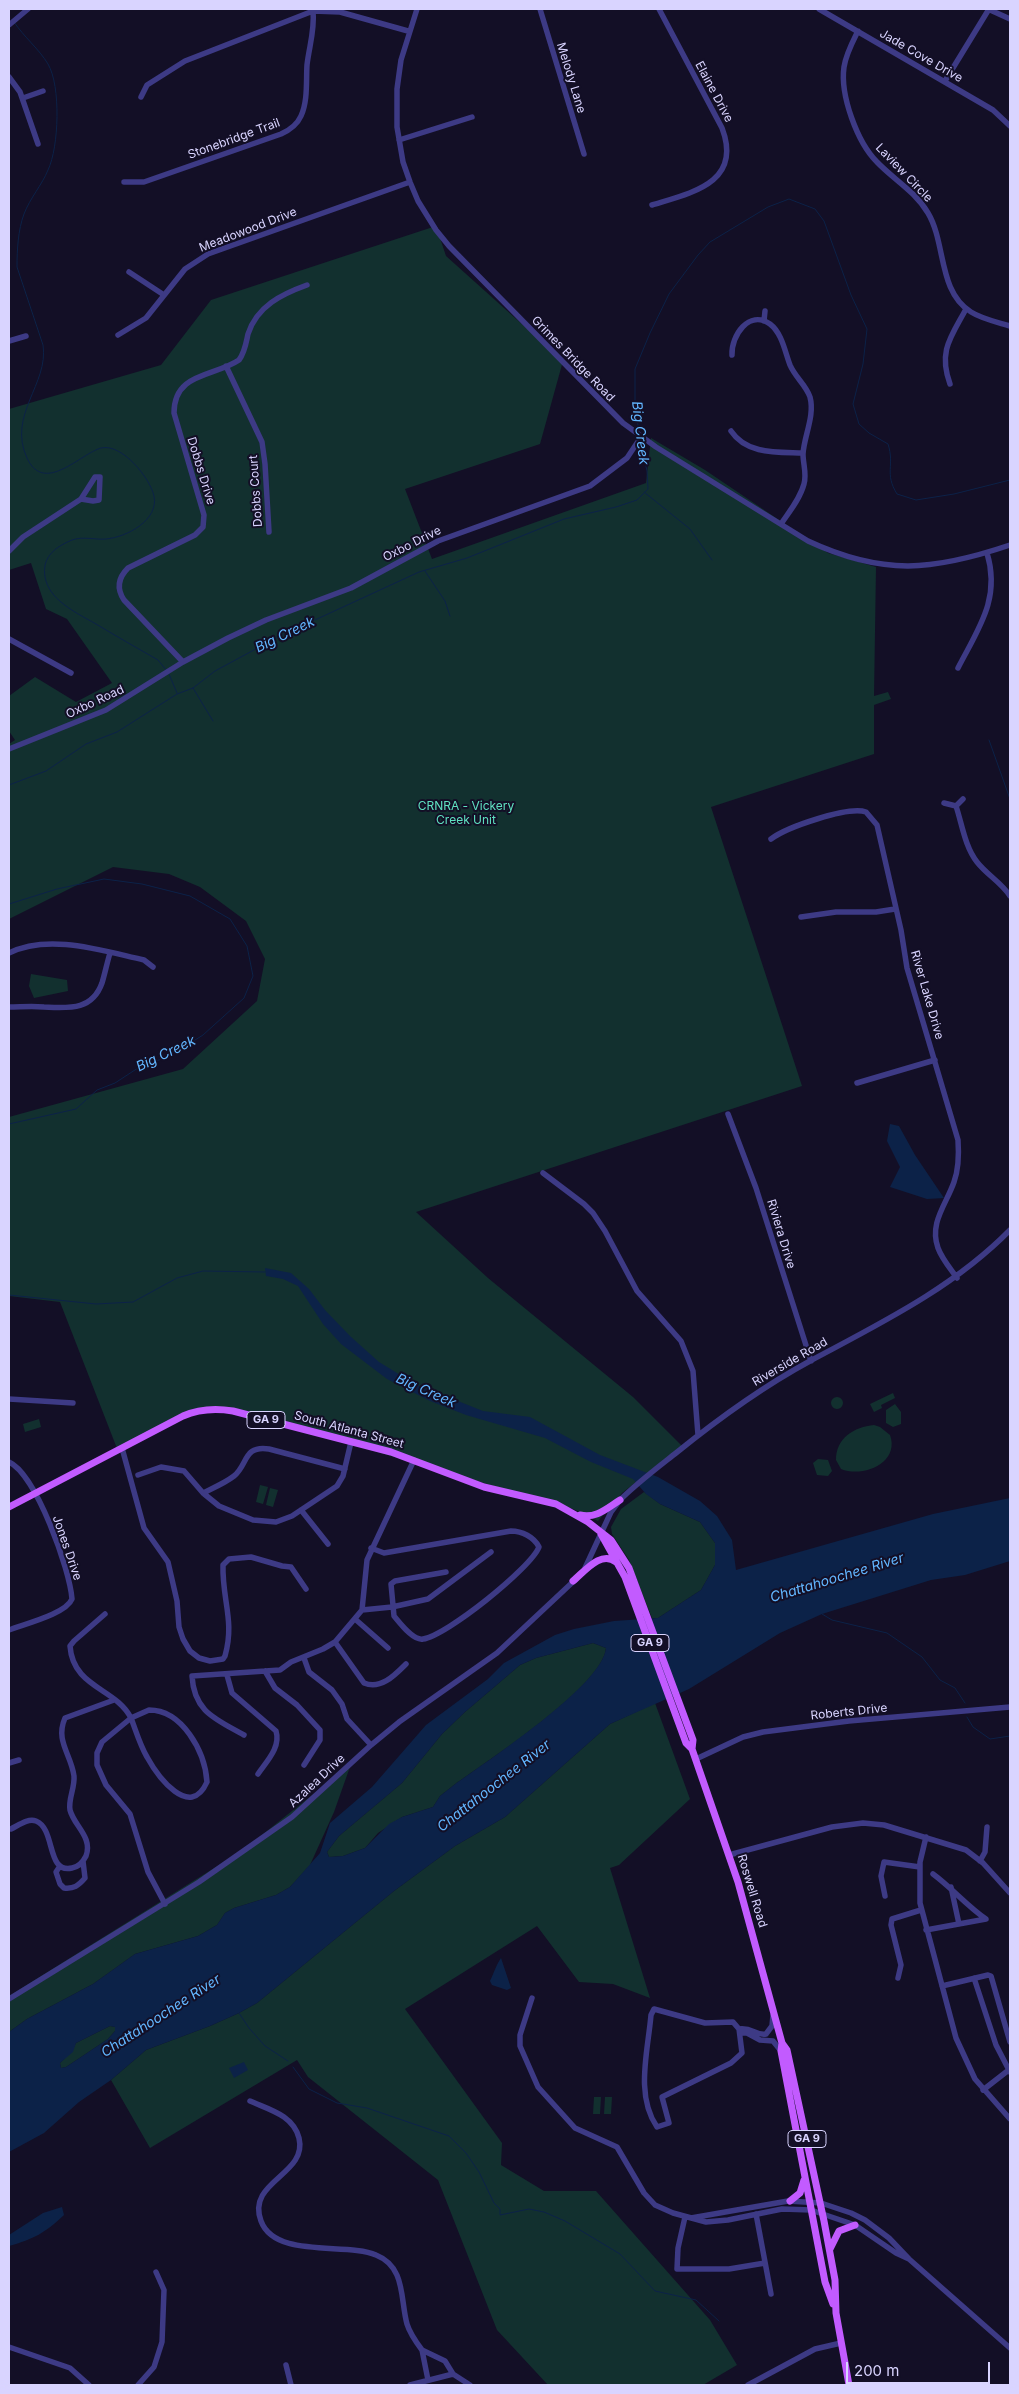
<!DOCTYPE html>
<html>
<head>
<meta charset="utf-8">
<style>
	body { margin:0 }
	#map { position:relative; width:1019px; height:2394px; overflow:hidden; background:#130f26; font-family:Inter,sans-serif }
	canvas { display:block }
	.frame { position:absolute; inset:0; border:10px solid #d9d4ff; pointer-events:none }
	.scale { position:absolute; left:846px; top:2362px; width:144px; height:22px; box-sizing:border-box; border:2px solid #d9d4ff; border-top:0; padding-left:6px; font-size:15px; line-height:18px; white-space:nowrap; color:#d9d4ff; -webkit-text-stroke:4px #130f26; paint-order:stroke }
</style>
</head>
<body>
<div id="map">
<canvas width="1019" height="2394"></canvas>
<div class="frame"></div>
<div class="scale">200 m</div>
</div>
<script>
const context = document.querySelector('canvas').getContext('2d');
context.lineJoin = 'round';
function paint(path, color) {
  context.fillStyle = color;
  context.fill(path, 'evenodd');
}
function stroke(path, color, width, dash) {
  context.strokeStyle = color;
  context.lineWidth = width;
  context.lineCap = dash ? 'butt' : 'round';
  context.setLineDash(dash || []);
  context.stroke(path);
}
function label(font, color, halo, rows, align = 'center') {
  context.font = font + ' Inter,sans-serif';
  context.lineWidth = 4;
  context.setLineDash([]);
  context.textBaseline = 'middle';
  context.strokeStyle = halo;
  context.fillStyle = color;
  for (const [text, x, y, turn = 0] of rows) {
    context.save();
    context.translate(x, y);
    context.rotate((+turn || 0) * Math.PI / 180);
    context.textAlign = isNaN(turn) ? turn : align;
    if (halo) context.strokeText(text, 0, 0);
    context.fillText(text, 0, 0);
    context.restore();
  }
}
const green = new Path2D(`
	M436,226L446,256L563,361L540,444L405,489L432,559L646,483L651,438L705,470L828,553L876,567L874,696L888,692L891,699L874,705V754L711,807L802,1086L416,1212L488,1278L633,1397L682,1446L622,1493L598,1521L573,1509L247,1414L218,1408L191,1414L118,1451L60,1302L9,1296V1117L183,1069L257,1001L265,959L246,921L200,887L169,874L113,867L9,919V744L15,740L9,731V696L35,677L76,702L112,683L67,619L46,609L31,563L9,570V409L161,365L211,300Z
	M31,974L67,980L68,991L34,998L29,986Z
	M893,1393L895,1398L881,1405L882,1408L874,1412L870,1404Z
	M831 1403a6 6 0 1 1 12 0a6 6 0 1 1-12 0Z
	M895,1404L901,1412V1424L893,1427L886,1423V1410Z
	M39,1419L41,1427L25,1432L23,1424Z
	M874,1425L880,1427L890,1435C900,1463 863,1478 841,1469L836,1460C836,1438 854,1427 874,1425Z
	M818,1459L828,1460L832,1471L828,1476L817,1475L813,1463Z
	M260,1485L268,1487L263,1504L256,1502Z
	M270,1488L278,1490L273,1507L266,1505Z
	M644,1492L660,1504L700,1522L715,1543V1565L701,1590L658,1618H652L629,1560L612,1534L611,1527L621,1509Z
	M593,1643L606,1648C603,1686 487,1761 454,1785L440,1796L433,1807L402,1817L378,1833L365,1848L343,1856L329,1857L327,1852L339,1836L402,1783L442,1734L465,1712L520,1665L536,1658Z
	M655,1703L690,1799L619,1865L610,1868L650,1998L613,1984L579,1982L537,1926L405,2009L502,2143L501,2165L544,2191H596L710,2320L737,2365L703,2385H548L497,2330L438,2180L308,2077L297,2060L150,2148L111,2080L146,2050L210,2026L239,2013L257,2003L394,1891L455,1846L505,1817L610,1724Z
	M351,1764L334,1812L310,1865L290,1887L276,1895L234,1908L225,1913L217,1925L198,1936L135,1954L93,1984L27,2019L9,2032V1996L243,1850Z
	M110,2026L115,2027V2031L108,2039L66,2067L61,2068L60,2063L72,2051L76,2043Z
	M594,2097H601L600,2114H593Z
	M605,2097H612L611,2114H604Z`);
const water = new Path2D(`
	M890,1124L899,1126L915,1155L944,1198L927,1199L890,1187L900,1167L887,1141Z
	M265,1268L291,1273L309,1289L325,1310L350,1336L379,1362L415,1384L483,1411L530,1417L600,1455L658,1477L700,1501L717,1516L732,1540L736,1570L933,1514L1010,1498V1561L965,1575L931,1580L822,1614L780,1633L689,1689L610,1724L505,1817L455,1846L394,1891L257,2003L239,2013L210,2026L146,2050L111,2080L79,2102L44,2133L9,2152V2032L27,2019L93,1984L135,1954L198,1936L217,1925L225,1913L234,1908L276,1895L290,1887L320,1853L330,1823L372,1787L426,1725L488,1679L504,1663L555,1635L574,1629L614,1621L658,1618L701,1590L715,1565V1543L700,1522L660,1504L646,1494L633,1479L591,1462L545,1438L466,1415L430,1401L387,1379L341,1344L323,1324L298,1286L283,1279L266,1276ZM593,1643L606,1648C603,1685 487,1761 454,1785L440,1796L433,1807L402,1817L389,1824L365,1848L343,1856L329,1857L327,1852L339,1836L402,1783L442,1734L465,1712L520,1665L536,1658ZM110,2026L115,2027V2031L108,2039L66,2067L61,2068L60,2063L73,2052L76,2043Z
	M501,1958L511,1988L507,1990L492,1985L490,1981C494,1973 496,1965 501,1958Z
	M244,2062L248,2070L234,2078L229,2068Z
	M62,2207L64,2215C45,2233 34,2239 9,2246V2235L43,2213Z`);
const stream = new Path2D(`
	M14,22C24,37 39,49 48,64C61,86 59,147 48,170C42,185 30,198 24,214C18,230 17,250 17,267L43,345C49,384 7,415 27,458C44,495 80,454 101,448C122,443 150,478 154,496C159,520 127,537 106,539C95,540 83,536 72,540C60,545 48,552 45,565C40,596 73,611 96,624C116,636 137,648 158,660L167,671
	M639,432L635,406V369L650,333L669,294L698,255L710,242L768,207L789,199L815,209L824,221L851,295L867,329L863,364L853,404L859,424L869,433L888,444C895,466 884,473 897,494L916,500L954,494L1010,480
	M644,492L690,529L712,560
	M425,571L445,601L450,616
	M169,674L177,693
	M193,688L213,721
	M989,740L1010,799
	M9,785L46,771L86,744L117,732L177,694L193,688L215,671L278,637L419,572L467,558L564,519L616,507L637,500L648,489L647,471L640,441
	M9,904L57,889L104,879L142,884L190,896L230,919L247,946L253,976L244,998L203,1035L184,1047L162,1059L141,1066L115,1083L97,1090L76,1109L9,1124
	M9,1295L96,1304L133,1302L177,1278L203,1271L265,1272
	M822,1614L832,1620L887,1633L922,1657L940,1680L955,1688L965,1703
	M967,1717L973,1727L990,1739L1010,1736
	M239,2013L249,2028L265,2046L288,2061
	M293,2067L309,2089L337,2103L367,2108L449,2136L466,2153L479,2172L494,2203L500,2209V2215L529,2209L544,2212L565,2221L620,2254L655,2291L696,2300L719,2321`);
const minor = new Path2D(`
	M417,9L401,60L397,89V127L403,162L410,182L418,201L436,230L449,246L623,423L656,447L808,541C883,576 933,571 1010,545
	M540,9L584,154
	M819,9L993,110L1010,126
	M988,9L1010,19
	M9,25L28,9
	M858,31C852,43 846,54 844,67C840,95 857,142 877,162C893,179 915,191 928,213C946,243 938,292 971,312C982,319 997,322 1010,326
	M9,77L20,92L38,144
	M945,81L989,9
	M141,97L147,85L185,61L313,11L340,12L408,31
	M23,98L43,91
	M399,140L472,117
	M124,182H144L281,134C290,130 297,125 301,116C308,101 306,81 307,65C309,47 315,30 313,11
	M652,205C691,193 743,183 722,128L659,9
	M129,272L164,295
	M764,321L765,311
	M118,335L146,318L185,269L208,254L410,182
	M9,341L26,336
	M732,355C731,336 749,309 770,324C782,333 785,352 790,365C795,377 806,385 810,397C815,416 804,436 803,454C803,464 807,474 804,484C800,499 789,512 781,524
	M226,366L262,442L265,464L269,532
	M950,384C938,351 951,337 966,309
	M731,431C747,455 778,452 803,453
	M9,551L23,537L81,499L95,477H100L99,500L93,501L81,499
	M9,639L71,673
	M183,662L124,600C116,588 119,577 128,568L195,535L203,527L204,515L174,413C174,372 214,377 239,360C245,352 246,343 248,334C257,306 282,294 307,285
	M958,668C978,629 1001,599 987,553
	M9,749L106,710L183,662L228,638L266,620L351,588L438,541L590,486L627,458L641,437
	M944,803L956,806L963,799
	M956,806C962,824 965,847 977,862C987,875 1001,882 1010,896
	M771,839C787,827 848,806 866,812L877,825L901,930L907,968L958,1140C959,1154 959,1168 954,1182C946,1205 929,1223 938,1248C942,1259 950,1268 957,1278
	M801,917L836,912H876L895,909
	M9,953C49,933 103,951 144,960L153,967
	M9,1007C20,1007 32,1006 44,1007C68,1008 92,1011 102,983C105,973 107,963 110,953
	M857,1083L935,1060
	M728,1114L756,1188L811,1361
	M543,1173L584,1204L593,1213L605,1231L637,1291L681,1341L693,1371L698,1435
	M9,1399L73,1403
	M122,1448L144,1528L168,1562L177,1601L179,1627L183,1639L190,1651L199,1658L210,1661L223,1659L225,1656C235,1621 222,1600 223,1565L229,1559L251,1557L282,1566L291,1567L306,1589
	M9,1462C36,1474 70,1570 72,1599C66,1614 24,1624 9,1630
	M138,1475L161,1467L184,1471L203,1493L219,1506L253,1520L276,1522L292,1516L337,1486L343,1476L351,1442
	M203,1493C213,1488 225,1483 234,1476C248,1465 243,1445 269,1449L345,1469
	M301,1510L328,1544
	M371,1548L384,1553L511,1531C522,1531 534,1537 539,1547C531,1568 446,1636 423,1639C413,1641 400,1623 394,1616L391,1584L395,1581L446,1572
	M585,1568L611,1512L620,1500C637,1483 657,1468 676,1453C718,1419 762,1387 810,1361C881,1323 953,1288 1010,1230
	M362,1610L392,1607L428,1599L491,1552
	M105,1614L74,1641L70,1646C73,1688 116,1688 131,1718L102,1742L97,1753V1765L106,1785L130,1814L148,1872L165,1904
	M355,1619L388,1648
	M335,1642L364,1683C381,1690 395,1675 406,1664
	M304,1658L309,1672L332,1690L342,1704L347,1719L371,1745
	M265,1671L275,1688L297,1705L320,1730V1740L304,1765
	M227,1675L232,1693L276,1731C281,1747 267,1761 258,1774
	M149,1710C182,1710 205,1751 207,1782C190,1820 158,1777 147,1757C140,1745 136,1731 131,1718Z
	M244,1735C216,1719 194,1712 192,1676L280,1670L291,1662L323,1649L335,1642L362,1610L367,1560L414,1460
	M696,1759L743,1737L763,1732L849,1721L1010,1707
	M9,1763L19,1760
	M11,1829C19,1825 28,1818 36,1821C56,1829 46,1874 72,1868C78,1867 83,1862 86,1856C93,1837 74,1826 70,1810C68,1799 75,1788 74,1776C71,1754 55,1741 65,1718L114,1700
	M926,1837L920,1862V1903L956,2038L975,2079L1010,2119
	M729,1855L832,1827L863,1823L884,1825L966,1850L983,1863L1010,1893
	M980,1861L985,1852L987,1827
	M60,1866L56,1872L60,1884L64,1888C74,1889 78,1886 85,1878L83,1861
	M951,1887L959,1924
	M885,1896L881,1876L884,1862L920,1867
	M926,1930L986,1919C967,1906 952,1888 933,1874
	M898,1978L901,1965L891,1925L892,1919L921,1910
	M974,1978L996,2045L1010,2072
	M942,1986L988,1975L991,1976L1010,2042
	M532,1998L520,2035V2046L538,2087L575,2128L617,2147L644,2193L655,2205L673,2213L706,2222L728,2220L782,2209L811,2210L855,2225L896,2253L909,2259
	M9,1999L199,1882L292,1817L371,1745L399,1722L497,1653L576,1579
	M654,2009L705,2023L733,2022L739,2029L742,2053L731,2063L662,2097L669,2123L657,2127C635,2095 648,2051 651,2015Z
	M739,2029C752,2027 756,2036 766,2034L772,2026L773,2015
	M740,2033H747L760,2040L773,2041L781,2051
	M983,2090L1010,2069
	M250,2101C261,2106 274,2110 284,2117C291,2122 297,2130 299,2138C308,2175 246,2181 261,2221C275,2259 347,2242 376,2255C406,2267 400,2299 407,2324C410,2334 416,2342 422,2350
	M756,2214L771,2294
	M685,2217L678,2248L677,2269H729L765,2263
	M691,2218L788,2201L821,2203L851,2213L865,2220L889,2238L909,2259L1010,2348
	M9,2347L70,2368L89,2385
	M286,2365L291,2385
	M428,2380L422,2350L445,2361L453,2374
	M138,2385L154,2367L162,2342L164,2290L156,2272
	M410,2385L453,2374L470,2385
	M748,2385L815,2349L841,2343`);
const major = new Path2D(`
	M9,1507L183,1416C199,1409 215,1408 233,1411L391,1452L484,1487L556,1504L588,1522L611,1540L629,1568L693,1740L692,1749L738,1882L782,2043L787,2050L824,2221L835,2280L836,2313L849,2385
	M580,1515C596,1519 607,1508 620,1500
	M601,1534L625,1577L686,1743L692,1749
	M573,1581C585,1571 601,1550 616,1562
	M782,2043L781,2051L825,2282L833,2304
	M790,2201L800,2193L804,2180
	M830,2249L839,2231L855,2225`);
const shields = [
	[266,1420,38],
	[650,1643,38],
	[807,2139,38]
];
const shieldNames = [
	["GA 9",266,1420],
	["GA 9",650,1643],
	["GA 9",807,2139]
];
const streetNames = [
	["Jade Cove Drive",921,56,30],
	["Melody Lane",571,78,73],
	["Elaine Drive",714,92,62],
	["Stonebridge Trail",234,139,-20],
	["Laview Circle",904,173,46],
	["Meadowood Drive",248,230,-21],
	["Grimes Bridge Road",573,359,46],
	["Dobbs Drive",201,471,73],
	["Dobbs Court",256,491,-94],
	["Oxbo Drive",412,544,-27],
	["Oxbo Road",95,702,-25],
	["River Lake Drive",927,995,74],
	["Riviera Drive",781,1234,73],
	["Riverside Road",790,1362,-30],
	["South Atlanta Street",349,1430,15],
	["Jones Drive",67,1548,71],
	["Roberts Drive",849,1712,-6],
	["Azalea Drive",317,1781,-43],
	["Roswell Road",752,1891,73]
];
const parkNames = [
	["CRNRA - Vickery",466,806],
	["Creek Unit",466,820]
];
const waterNames = [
	["Big Creek",640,433,83],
	["Big Creek",285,635,-26],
	["Big Creek",166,1054,-26],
	["Big Creek",426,1391,24],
	["Chattahoochee River",837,1578,-17],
	["Chattahoochee River",494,1786,-38],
	["Chattahoochee River",161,2016,-33]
];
paint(green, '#12302f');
paint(water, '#0c2248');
stroke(stream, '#0c2248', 1);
stroke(minor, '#3d3a85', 5.5);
stroke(major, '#c25bff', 7);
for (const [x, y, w] of shields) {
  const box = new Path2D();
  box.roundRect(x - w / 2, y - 8.5, w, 17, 4);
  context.fillStyle = '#130f26';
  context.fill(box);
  stroke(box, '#d9d4ff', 1);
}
label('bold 11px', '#d9d4ff', null, shieldNames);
label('12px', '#d9d4ff', '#130f26', streetNames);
label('12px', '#5fe0c0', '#130f26', parkNames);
label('italic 14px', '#62b6ff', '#130f26', waterNames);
</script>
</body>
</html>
